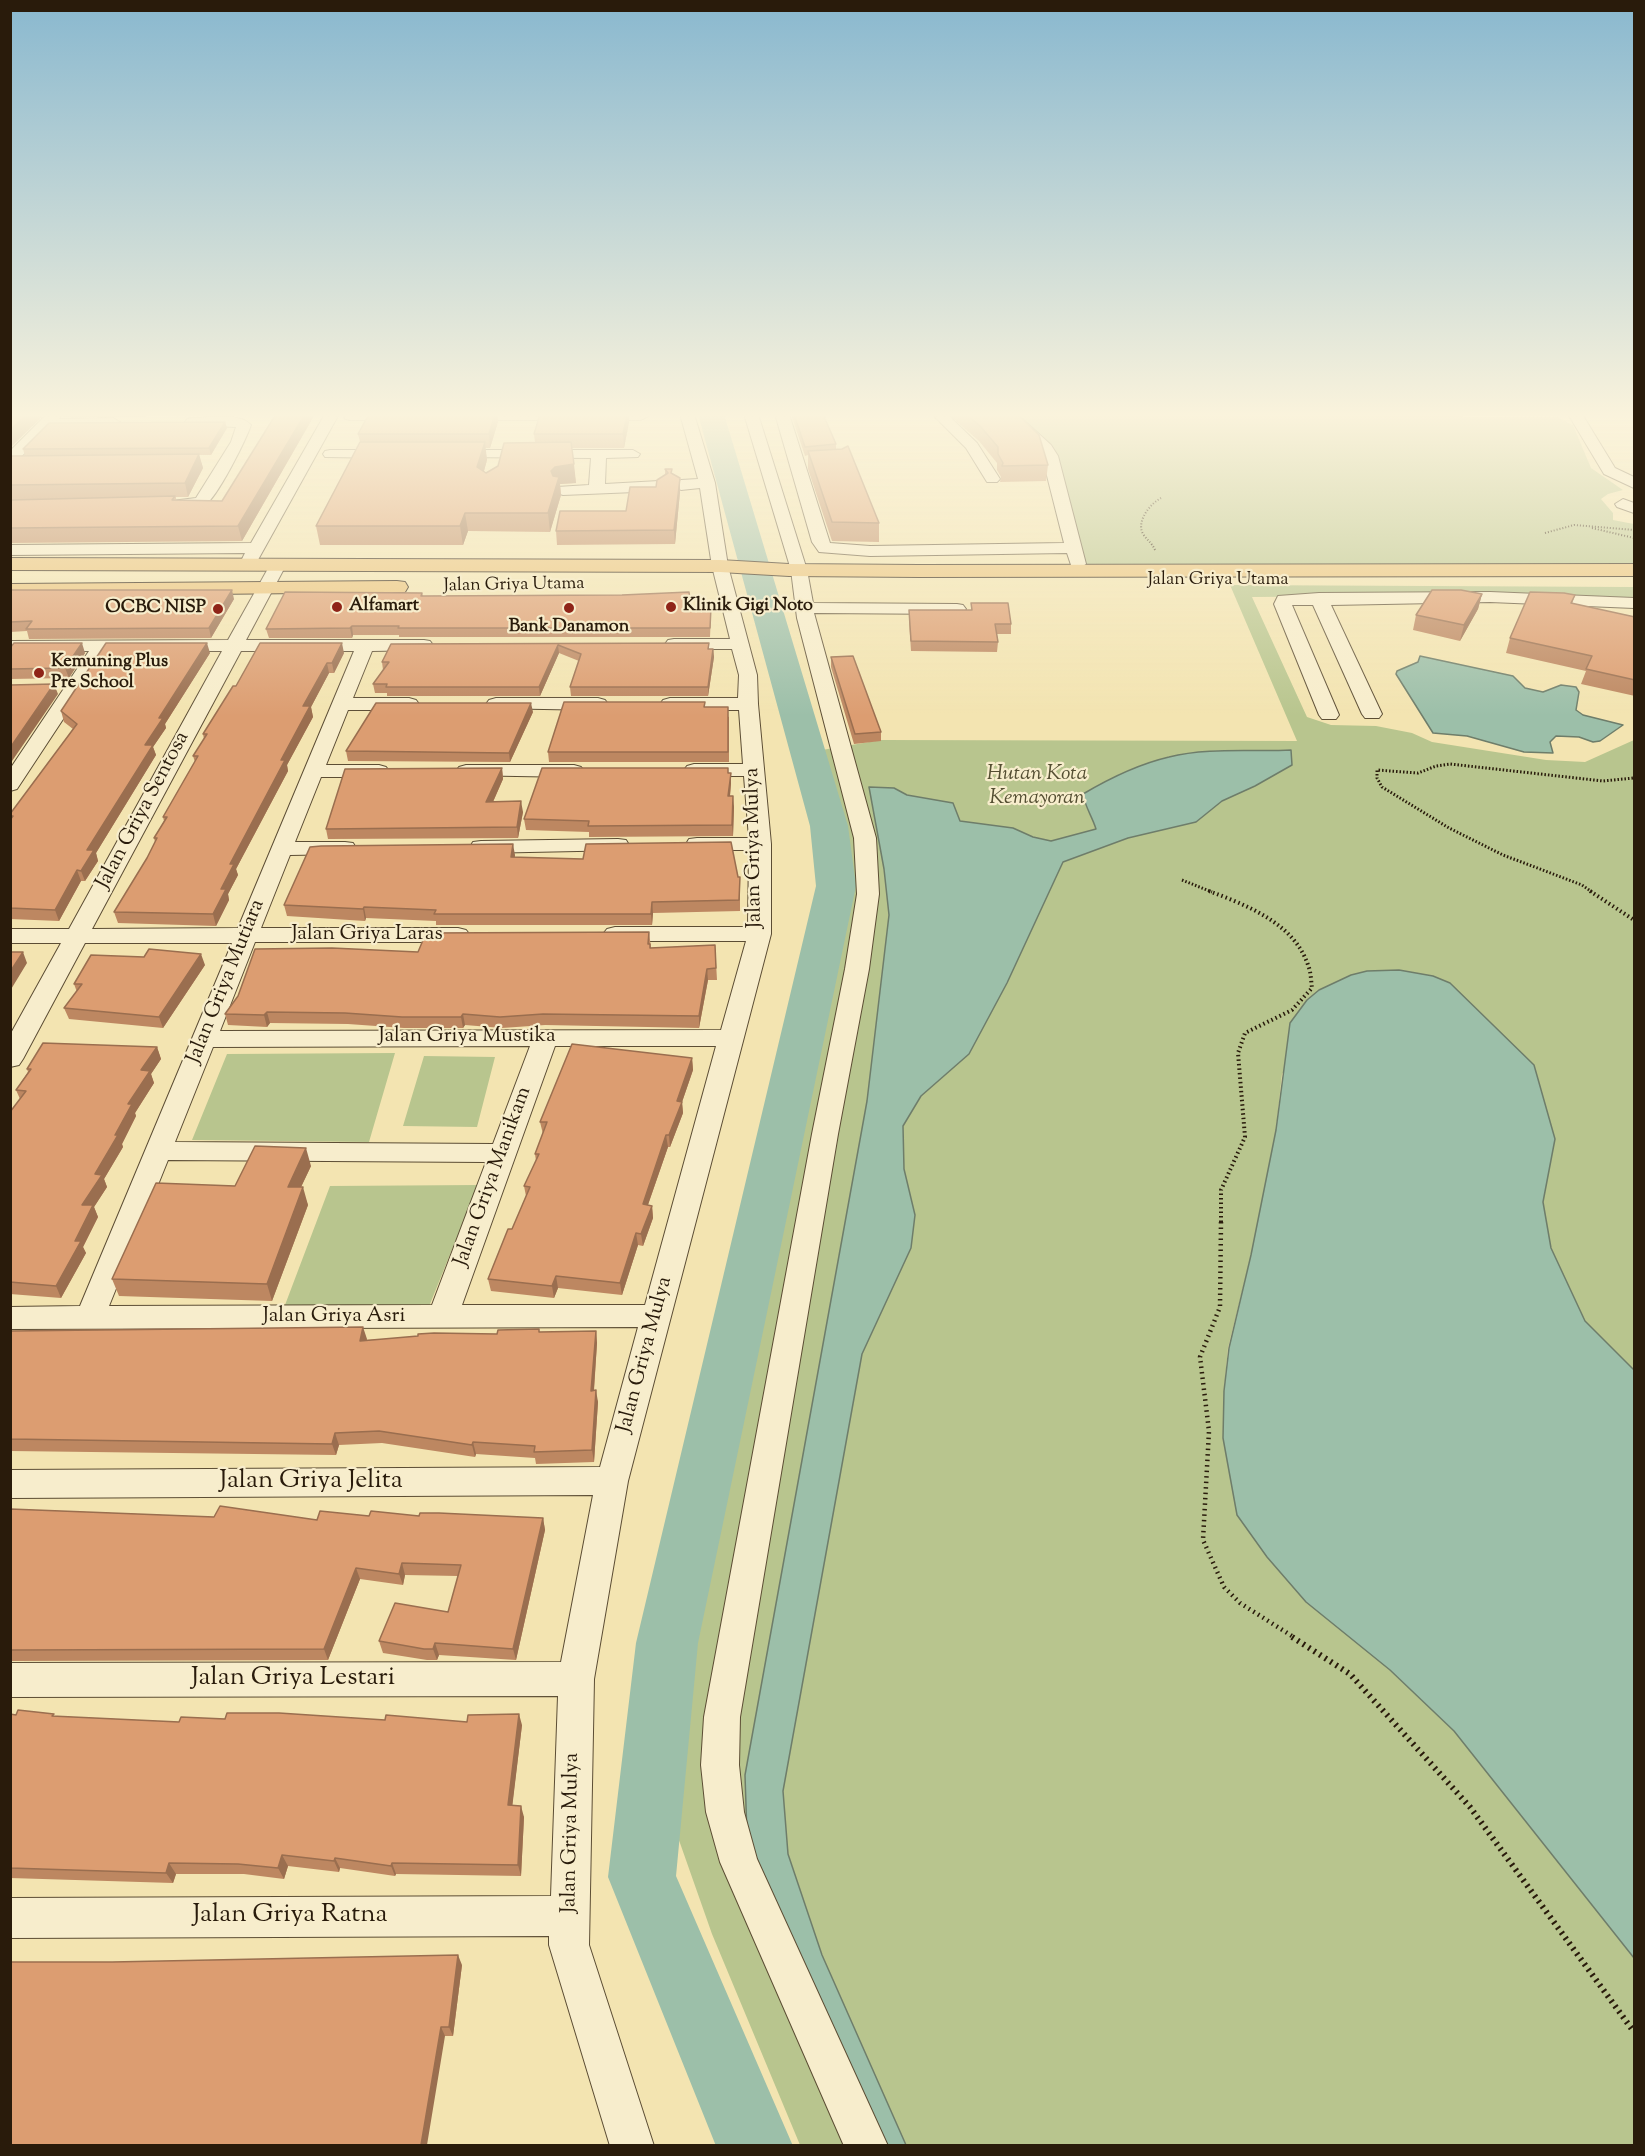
<!DOCTYPE html>
<html>
<head>
<meta charset="utf-8">
<style>
	body { margin:0 }
	#map { position:relative; width:1645px; height:2156px; overflow:hidden; background:#f3e4b1; font-family:"Sorts Mill Goudy",serif }
	canvas { display:block }
	.frame { position:absolute; inset:0; border:12px solid #291b0b; pointer-events:none }
</style>
</head>
<body>
<div id="map">
<canvas width="1645" height="2156"></canvas>
<div class="frame"></div>
</div>
<script>
const context = document.querySelector('canvas').getContext('2d');
context.lineJoin = 'round';
function paint(path, color) {
  context.fillStyle = color;
  context.fill(path, 'evenodd');
}
function stroke(path, color, width, dash) {
  context.strokeStyle = color;
  context.lineWidth = width;
  context.lineCap = dash ? 'butt' : 'round';
  context.setLineDash(dash || []);
  context.stroke(path);
}
function label(font, color, halo, rows, align = 'center') {
  context.font = font + ' "Sorts Mill Goudy",serif';
  context.lineWidth = 4.5;
  context.setLineDash([]);
  context.textBaseline = 'middle';
  context.strokeStyle = halo;
  context.fillStyle = color;
  for (const [text, x, y, turn = 0] of rows) {
    context.save();
    context.translate(x, y);
    context.rotate((+turn || 0) * Math.PI / 180);
    context.textAlign = isNaN(turn) ? turn : align;
    if (halo) context.strokeText(text, 0, 0);
    context.fillText(text, 0, 0);
    context.restore();
  }
}
const green = new Path2D(`
	M1009,414L1557,417L1573,425L1591,468L1623,490L1608,494L1601,499L1613,513V520L1634,524V570H1080L1050,456Z
	M1230,585L1634,587V605L1606,597L1567,595L1252,597L1307,717L1331,725L1376,726L1412,733L1432,742L1546,760L1585,762L1634,740V1370L1585,1321L1551,1248L1543,1202L1555,1139L1433,976L1399,970L1367,971L1282,1074L1276,1130L1251,1255L1228,1348L1224,1391L1223,1438L1237,1515L1390,1670L1454,1731L1634,1958V2145H906L822,1955L788,1854L783,1791L862,1354L911,1248L915,1215L904,1169L903,1126L921,1096L969,1054L1007,983L1063,862L1128,838L1196,822L1222,801L1255,786L1291,751C1251,751 1207,747 1169,757C1139,764 1111,778 1083,794C1085,807 1092,816 1096,829L1051,841L1033,837L1013,828L960,821L953,803L907,795L894,788L884,869L889,915L867,1101L745,1775L747,1836L880,2145H800L712,1934L674,1826V1718L846,895L841,845L816,751L881,740L1297,741Z
	M395,1053L369,1142L192,1140L227,1054Z
	M424,1056L495,1057L477,1127L403,1126Z
	M478,1185L428,1309L285,1305L330,1186Z`);
const water = new Path2D(`
	M1420,656L1513,676L1525,688L1543,692L1561,685L1576,687L1579,692L1576,710L1583,715L1623,725L1600,741L1593,742L1579,737L1556,736L1550,742L1553,753L1524,752L1467,736L1433,733L1396,674L1397,671L1418,662Z
	M1291,750L1292,765L1255,786L1222,801L1196,822L1128,838L1063,862L1007,983L969,1054L921,1096L903,1126L904,1169L915,1215L911,1248L862,1354L783,1791L788,1854L822,1955L906,2145H880L747,1836L745,1775L867,1101L889,915L884,869L869,787L894,788L907,795L953,803L960,821L1013,828L1033,837L1051,841L1096,829C1092,816 1085,807 1083,794C1110,778 1139,764 1169,757C1207,747 1252,752 1291,750Z
	M1399,970L1433,976L1450,983L1534,1065L1555,1139L1543,1202L1551,1248L1585,1321L1634,1370V1958L1454,1731L1390,1670L1306,1602L1267,1557L1237,1515L1223,1438L1224,1391L1229,1348L1251,1255L1276,1130L1290,1023L1307,1000L1319,990L1351,975L1367,971Z`);
const river = new Path2D(`
	M698,414H724L848,826L856,886L698,1643L676,1876L793,2146H716L608,1877L636,1643L816,886L810,826Z`);
const pathFar4 = new Path2D(`
	M1592,528L1634,538
	M1545,533L1574,525L1634,530
	M1155,550C1152,543 1147,540 1143,534C1136,521 1150,504 1161,498`);
const pathFar3 = new Path2D(`
	M1182,880L1212,892
	M1592,892L1582,885L1503,855L1449,828L1382,787L1377,778V770L1418,773L1436,766L1450,764L1603,781L1634,778`);
const pathFar2 = new Path2D(`
	M1209,891C1246,905 1294,923 1308,965C1311,972 1311,981 1312,988L1292,1010L1245,1033L1238,1053L1245,1137L1221,1190V1224
	M1590,891L1634,920`);
const pathFar1 = new Path2D(`
	M1221,1222L1220,1307L1200,1357L1209,1431L1203,1540L1224,1587L1240,1603L1295,1638`);
const path = new Path2D(`
	M1292,1637L1350,1674L1470,1807L1634,2032`);
const minor = new Path2D(`
	M47,414H62L59,419L113,418L120,422L113,426L50,427L15,463L10,464V451Z
	M325,414H339L254,567H242L240,563L245,553L10,555V545L251,543Z
	M344,414H409L410,416L403,420H350L345,419Z
	M458,414H647L648,416L641,420H464L459,419Z
	M680,414H694L715,483L728,566L757,675L758,704L771,844V934L628,1481L594,1679L589,1945L654,2146H610L549,1945V1936L10,1938V1898L551,1896L558,1696L10,1697V1663L561,1662L593,1495L10,1498V1470L600,1467L638,1327L10,1329V1307L80,1306L232,943H85L23,1059L19,1065L10,1067V1035L61,943H10V929H69L222,651H108L17,789L10,791V769L89,651H10V641L228,640L270,565L278,560L286,565L246,640H424L430,641L433,645L430,649L424,650L372,651L353,698H409L416,700L419,704L416,708L409,710H348L326,765H379L386,767L389,771L386,775L379,777H321L295,842H345L353,843L356,848L353,853L345,854L290,855L261,928H458L466,930L470,935L466,940L458,942H255L220,1031L721,1030L746,941H615L607,939L603,934L607,929L615,927H748L749,850H697L689,849L686,844L689,839L697,838H749L744,776H694L687,774L684,770L687,766L694,764H743L739,710H670L663,708L660,704L663,700L670,698H738L739,675L732,649H674L668,648L665,644L668,640L674,639H730L712,566L700,488L681,490L673,485L681,480L698,479ZM241,651H354L238,928L92,929ZM530,1046L493,1144L175,1142L213,1047ZM555,1046H716L645,1305H462ZM168,1160L486,1162L432,1305L109,1306Z
	M744,414H758L807,570L813,603L957,604L963,605L966,609L963,613L957,614L814,613L876,838L879,894L869,969L838,1134L740,1717L739,1765L744,1812L757,1859L888,2146H844L720,1862L706,1812L701,1765L704,1717L812,1134L845,969L857,894L854,838L797,618L791,570Z
	M775,414H789L830,543L870,546L1064,543L1042,456L1040,450L1002,414H1017L1051,445L1058,456L1086,564L1078,569L1072,568L1067,553L870,556L819,552L812,542Z
	M932,414H947L977,443L1000,479L997,482H987L966,448Z
	M1568,414H1582L1615,468L1634,477V488L1604,474Z
	M192,418C209,418 239,412 251,425C246,440 217,498 205,505C195,512 176,511 164,508L162,505L164,502L196,498L231,442L236,427L187,425L185,422L187,419Z
	M330,450H389L396,454L389,458L325,457L323,454L325,451Z
	M453,450H633L640,454L638,457L606,458L605,484L659,481L667,486L659,491L563,495L557,493L555,490L557,487L589,485L591,458L448,457L446,454Z
	M1623,499L1634,503V513L1617,507L1615,504Z
	M1490,592L1634,598V608L1490,602L1331,605L1382,714L1379,718H1365L1362,714L1313,605H1292L1339,715L1336,719H1322L1319,715L1274,604L1278,596L1319,593Z
	M496,698H598L605,700L608,704L605,708L598,710L489,708L486,704L489,700Z
	M466,765H574L581,767L584,771L581,775L574,777L459,775L456,771L459,767Z
	M618,839L626,840L629,845L626,850L481,853L473,852L470,847L473,842L481,841Z`);
const major = new Path2D(`
	M10,558L720,560L789,564L919,565L1634,564V576L919,577L789,576L720,572L10,570Z
	M397,581L405,582L408,587L405,592L10,596V584Z`);
const wall = new Path2D(`
	M62,414H247L234,416L63,417Z
	M276,414H315L242,541L10,543V456H25L23,449L225,422L227,428L211,455H199L203,468L188,497H176V500L222,501Z
	M369,414H497L498,422L490,448H485L487,460L484,471L486,473L535,443L534,434L629,422L624,448H571L576,483L560,484L561,495L550,532L468,531L463,545H320L316,526L360,442L358,434Z
	M791,414H823L836,444V449L879,523V542L832,541L808,469V455L805,456Z
	M948,414H1017L1048,465L1046,481L1000,482L1001,477L997,470V463L979,441Z
	M665,469L680,478V492L675,544L557,545L556,531L626,511L656,487L665,475Z
	M10,590L234,599L211,638L29,639L27,631L10,632Z
	M422,593L423,596L691,607L711,616L710,637H399V635H353L352,638H269L266,629Z
	M1482,594L1478,609L1460,641L1413,630L1416,615Z
	M1575,595L1572,604L1635,617V696L1581,684L1586,671L1506,653L1510,638Z
	M971,603L1011,624V634H997L998,642L997,652L911,651L909,620V610H971Z
	M709,643V649H713L714,657L708,696H571L570,687L579,661L559,653L540,696H387V693H375L373,684L383,670L382,662L391,644Z
	M10,648L85,653L69,678L10,679Z
	M210,653L165,724L166,728L153,747L156,755L96,853L98,861L85,881H81L59,921L10,919V814L73,729L64,722L61,711Z
	M344,653L334,673H329L311,707L313,717L287,765L288,771L236,869L238,875L228,894L229,900L216,926L118,923L114,912L147,858L155,842L154,838L164,821L163,817L195,762L193,756L204,739L203,734L236,686Z
	M831,657L881,732V741L854,744L831,667Z
	M705,707L729,717V762H549L548,752Z
	M533,712L510,762L348,761L346,751Z
	M502,768L503,779L493,802L523,812L518,838L328,839L326,829Z
	M729,773H731V783L730,796L734,807L733,836L589,837V832L526,830L524,819Z
	M515,855V857L740,888V911L653,913L652,925H436V921L366,918L365,921L287,916L284,905Z
	M649,932L651,948L715,945L717,980H708L699,1028L545,1025L502,1028L465,1025L463,1028H404L348,1024L270,1023L267,1027L228,1025L225,1014L418,952Z
	M205,965L163,1028L69,1019L64,1008L77,992L74,984Z
	M157,1047L161,1059L151,1074L154,1083L135,1113L136,1116L122,1144L123,1147L104,1179L107,1187L94,1207L98,1217L83,1247L86,1253L61,1298L10,1294V1112L20,1099L16,1090L28,1072L27,1069Z
	M692,1058L693,1070L682,1102L683,1113L670,1147H668L648,1205L652,1206L653,1218L643,1246L638,1245L622,1295L558,1288L554,1298L491,1291L488,1279L512,1229L526,1196L524,1186L536,1161L535,1154L543,1134L540,1122Z
	M311,1166L301,1187L308,1205L272,1301L119,1296L112,1279L235,1186Z
	M10,1331L367,1339L366,1340L497,1334L596,1331L597,1343L594,1391L598,1402L594,1462L536,1464L535,1458L476,1454L475,1457L382,1443L339,1445L336,1455L10,1451Z
	M10,1509L214,1517L317,1520L369,1516L543,1518L545,1530L516,1660L439,1655L437,1660H427L383,1653L379,1641L448,1612L458,1576L405,1575L403,1585L360,1579L328,1660L10,1661Z
	M10,1714L179,1722L225,1719L467,1722L522,1725L512,1806L524,1817L521,1876L396,1874L395,1876L340,1868L339,1872L288,1866L284,1879L244,1874H176L173,1883L10,1878Z
	M462,1965L453,2036H445L10,2145Z`);
const shadedWall = new Path2D(`
	M27,414H45L10,448V430Z
	M234,414H247L234,416Z
	M305,414H315L242,541L238,526Z
	M495,414H497L498,422L490,448L489,434Z
	M627,414H629V422L624,448L623,434Z
	M225,422L227,428L211,455L209,448Z
	M485,442L487,460L480,485L477,467Z
	M199,454L203,468L188,497L185,483Z
	M574,464L576,483L560,484L561,495L550,532L548,513L551,471L555,467Z
	M680,478V492L675,544L674,530Z
	M465,513L468,531L463,545L460,526Z
	M232,590L234,599L211,638L209,628Z
	M1482,594L1478,609L1460,641L1464,625Z
	M352,626L353,635L352,638L350,628Z
	M82,643L85,653L69,678L65,668Z
	M207,643L210,653L165,724L166,728L153,747L156,755L96,853L98,861L85,881L81,871L87,850L159,718Z
	M342,643L344,653L334,673L332,663Z
	M558,645L559,653L540,696L539,687Z
	M713,649L714,657L708,696V687Z
	M327,663L329,673L311,707L313,717L287,765L288,771L236,869L238,875L228,894L229,900L216,926L213,914L230,864L281,760L303,706Z
	M54,684L58,694L10,764V748Z
	M531,703L533,712L510,762L509,753Z
	M502,768L503,779L488,813L486,802Z
	M731,773V783L729,807L728,796Z
	M733,796L734,807L733,836L732,825Z
	M521,801L523,812L518,838L517,827Z
	M513,844L515,855L513,868L511,857Z
	M77,870L81,881L59,921L55,910Z
	M652,902L653,913L652,925L651,914Z
	M364,907L366,918L365,921L363,909Z
	M23,952L27,963L10,991V972Z
	M201,954L205,965L163,1028L159,1017Z
	M707,969L708,980L699,1028V1016Z
	M267,1012L270,1023L267,1027L264,1015Z
	M463,1014L465,1025L463,1028L461,1017Z
	M157,1047L161,1059L151,1074L154,1083L135,1113L136,1116L122,1144L123,1147L104,1179L107,1187L94,1207L98,1217L83,1247L86,1253L61,1298L56,1286L75,1241L82,1205L95,1174L115,1135L141,1070Z
	M692,1058L693,1070L681,1105L682,1102L683,1113L670,1147L669,1135L677,1101Z
	M666,1135L668,1147L644,1216L643,1204Z
	M306,1148L311,1166L293,1204L288,1187Z
	M303,1187L308,1205L272,1301L267,1284Z
	M652,1206L653,1218L643,1246L641,1234Z
	M636,1233L638,1245L622,1295L620,1283Z
	M556,1276L558,1288L554,1298L552,1286Z
	M363,1327L367,1339L363,1352L360,1341Z
	M596,1331L597,1343L593,1402L591,1391Z
	M596,1390L598,1402L594,1462L592,1450Z
	M335,1433L339,1445L336,1455L332,1444Z
	M473,1442L476,1454L475,1457L472,1445Z
	M543,1518L545,1530L516,1660L513,1649Z
	M402,1563L405,1575L403,1585L399,1574Z
	M356,1568L360,1579L328,1660L324,1649Z
	M435,1643L439,1655L437,1660L433,1649Z
	M519,1714L522,1725L511,1817L508,1805Z
	M521,1806L524,1817L521,1876L518,1865Z
	M282,1855L288,1866L284,1879L278,1868Z
	M335,1858L340,1868L339,1872L334,1861Z
	M169,1863L176,1874L173,1883L166,1873Z
	M392,1863L396,1874L395,1876L391,1866Z
	M458,1955L462,1965L453,2036L449,2027Z
	M441,2027L445,2036L427,2145H421Z`);
const building = new Path2D(`
	M10,414H27L10,430Z
	M276,414H305L238,526L10,528V500L175,496L172,500L222,501Z
	M369,414H495L489,434H358Z
	M540,414H627L623,434H534Z
	M794,414H823L836,444L805,447Z
	M966,414H1017L1039,435L1048,465L1002,466L1003,463L998,454V447L980,426Z
	M225,422L209,448L23,449L49,423Z
	M360,442H485L477,467L486,473L498,466L504,443L571,442L574,464L555,467L551,471L553,476L559,477L548,513H465L460,526H316Z
	M848,446L879,523L832,522L808,451L842,449Z
	M199,454L185,483L10,485V456Z
	M665,469H672L671,473L680,478L674,530L556,531L560,511H626L630,487H656L657,480L668,473Z
	M10,590H232L209,628L26,629L32,621L10,622Z
	M1432,590H1461L1482,594L1464,625L1416,615Z
	M285,592L422,593L421,596L622,595L689,592L691,607H711L710,628H398L399,626H352L350,628L266,629Z
	M1530,592L1564,593L1575,595L1571,603L1635,617V680L1586,669L1592,656L1510,638Z
	M971,603H1008L1011,624H995L998,642L911,641L909,610H972Z
	M14,643H82L65,668L10,669V648Z
	M106,643H207L159,718H163L145,745H153L87,850H94L81,871L77,870L55,910L10,908V820L13,816H10V814L77,724L61,711Z
	M260,643H342L332,663H327L303,706H310L281,760H285L230,864H234L221,889H226L213,914L114,912L147,858L157,838H154L167,817H163L198,756H193L207,734H203L233,686H236Z
	M709,643L708,649H713L708,687H570L581,654L558,645L539,687H386L387,684H373L389,662H382L391,644Z
	M853,656L881,732L855,734L831,657Z
	M54,684L10,748V685Z
	M564,702H705L704,707H728V752H548Z
	M376,703H531L509,753L346,751Z
	M502,768L486,802L521,801L517,827L326,829L345,769Z
	M542,768H728V773H731L728,796H733L732,825L588,826L589,821L524,819Z
	M731,842L738,877H740L739,900L652,902L651,914H434L436,910L364,907L363,909L284,905L310,847L321,846L513,844L511,857L583,859L586,844Z
	M649,932L648,944H650V948L715,945L716,968L707,969L699,1016L543,1014L500,1017L463,1014L461,1017H402L345,1013L267,1012L264,1015L225,1014L238,996L255,949L332,948L418,952L426,933Z
	M149,949L201,954L159,1017L64,1008L82,984H74L91,955L144,957Z
	M10,952H23L10,972Z
	M43,1043L157,1047L141,1070L150,1071L128,1104H132L115,1135H118L95,1174L102,1175L82,1205H93L75,1241H81L56,1286L10,1282V1112L26,1091L16,1090L31,1069H27Z
	M572,1044L692,1058L677,1101L682,1102L669,1135H666L643,1204L652,1206L641,1234L636,1233L620,1283L556,1276L552,1286L488,1279L508,1229H512L530,1187L524,1186L539,1154H535L547,1122H540Z
	M255,1146L306,1148L288,1187H303L267,1284L112,1279L156,1183L235,1186Z
	M363,1327L360,1341L418,1336V1334L434,1333L497,1334L498,1330L539,1329V1332L596,1331L591,1391L596,1390L592,1450L534,1452L535,1446L473,1442L472,1445L379,1431L335,1433L332,1444L10,1439V1331Z
	M220,1506L317,1520L320,1511L369,1516L371,1511L419,1516L420,1513H439L543,1518L513,1649L435,1643L433,1649H424L379,1641L395,1603L448,1612L461,1565L402,1563L399,1574L356,1568L324,1649L10,1650V1509L214,1517Z
	M18,1710L54,1714L52,1716L179,1722L181,1717L225,1719L227,1713H279L385,1720L386,1715L467,1722L468,1715L519,1714L508,1805L521,1806L518,1865L392,1863L391,1866L335,1858L334,1861L282,1855L278,1868L238,1864L169,1863L166,1873L10,1868V1714L16,1715Z
	M458,1955L449,2027H441L421,2145H10V1962H112Z`);
const markers = [
	[337,607,6,"#8f2418"],
	[671,607,6,"#8f2418"],
	[569,608,6,"#8f2418"],
	[218,609,6,"#8f2418"],
	[39,673,6,"#8f2418"]
];
const farStreetnames = [
	["Jalan Griya Utama",1218,581],
	["Jalan Griya Utama",514,586,-1]
];
const farPoinames = [
	["Alfamart",349,607],
	["Klinik Gigi Noto",683,607],
	["OCBC NISP",206,609,"right"],
	["Bank Danamon",569,628,"center"],
	["Kemuning Plus",51,663],
	["Pre School",51,684]
];
const parkNames = [
	["Hutan Kota",1037,775],
	["Kemayoran",1037,799]
];
const streetNames = [
	["Jalan Griya Sentosa",144,811,-62],
	["Jalan Griya Mulya",755,848,-91],
	["Jalan Griya Laras",367,935],
	["Jalan Griya Mutiara",227,982,-68],
	["Jalan Griya Mustika",467,1037],
	["Jalan Griya Manikam",494,1177,-70],
	["Jalan Griya Asri",334,1317],
	["Jalan Griya Mulya",646,1355,-75],
	["Jalan Griya Mulya",572,1833,-89]
];
const nearStreetnames = [
	["Jalan Griya Jelita",311,1483],
	["Jalan Griya Lestari",293,1680],
	["Jalan Griya Ratna",290,1917]
];
paint(green, '#b8c58e');
paint(water, '#9cbfa9');
stroke(water, '#6e7d6a', 1.5);
paint(river, '#9cbfa9');
stroke(minor, '#5c4d34', 2);
stroke(major, '#291b0b', 2);
stroke(pathFar4, '#291b0b', 2, [1, 2]);
stroke(pathFar3, '#291b0b', 3, [1.5, 2]);
stroke(pathFar2, '#291b0b', 4, [1.5, 3]);
stroke(pathFar1, '#291b0b', 4.5, [1.5, 4]);
stroke(path, '#291b0b', 6, [2, 4.5]);
paint(minor, '#f7edcc');
paint(major, '#eac278');
paint(wall, '#bd8761');
paint(shadedWall, '#9a6e4f');
paint(building, '#dc9d71');
stroke(building, '#9a6e4f', 1.5);
const sky = context.createLinearGradient(0, 0, 0, 716);
sky.addColorStop(0, '#89b8cf');
sky.addColorStop(0.58, '#faf3dc');
sky.addColorStop(1, '#faf3dc00');
context.fillStyle = sky;
context.fillRect(0, 0, 1645, 716);
for (const [x, y, r, color] of markers) {
  const dot = new Path2D();
  dot.arc(x, y, r, 0, 2 * Math.PI);
  context.fillStyle = color;
  context.fill(dot);
  stroke(dot, '#f7edcc', 2);
}
label('18px', '#291b0b', '#f7edcc', farStreetnames);
label('bold 18px', '#291b0b', '#f7edcc', farPoinames, 'left');
label('italic 21px', '#544e32', '#f7edcc', parkNames);
label('21px', '#291b0b', '#f7edcc', streetNames);
label('26px', '#291b0b', '#f7edcc', nearStreetnames);
</script>
</body>
</html>
